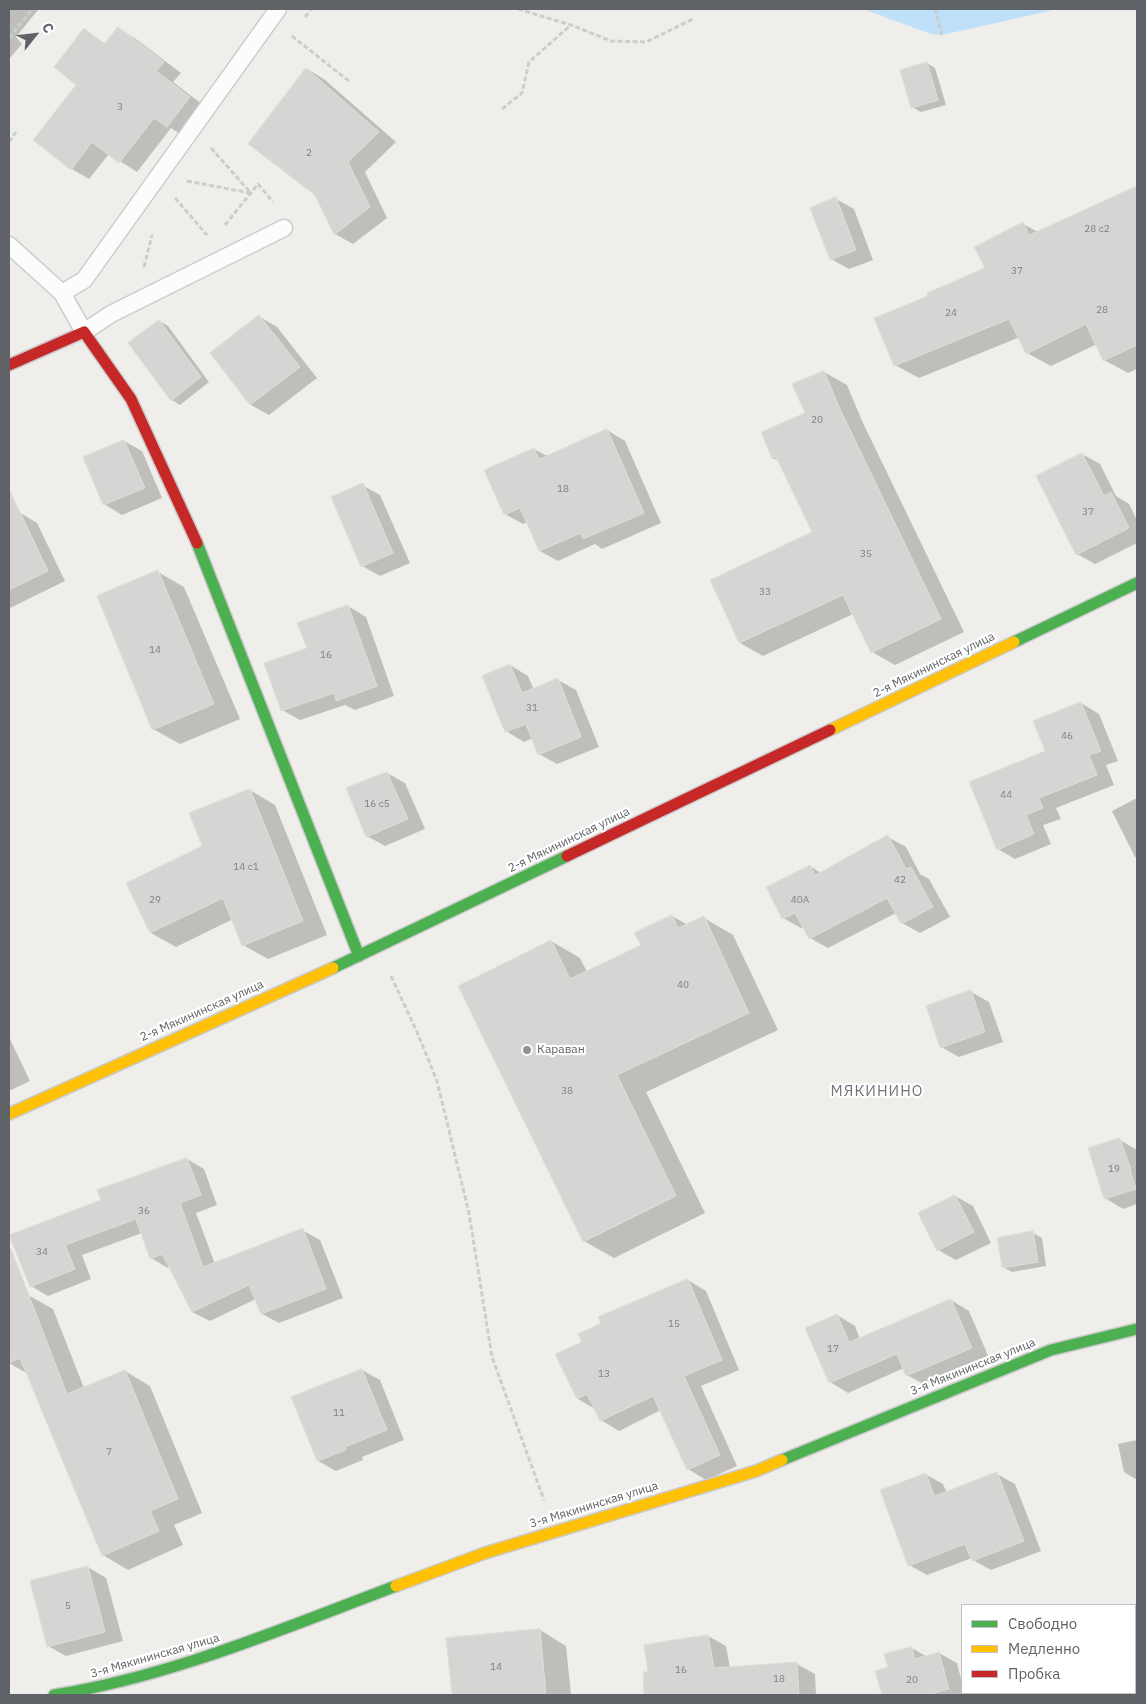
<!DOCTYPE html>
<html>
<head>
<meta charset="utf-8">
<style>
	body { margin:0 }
	#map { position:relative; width:1146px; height:1704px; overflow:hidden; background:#efeeea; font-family:"IBM Plex Sans",sans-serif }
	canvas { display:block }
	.frame { position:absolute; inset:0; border:10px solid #5f6368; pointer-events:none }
	.legend { position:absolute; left:961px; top:1604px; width:175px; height:90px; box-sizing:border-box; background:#fff; border:1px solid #bfc1c3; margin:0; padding:6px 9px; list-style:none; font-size:15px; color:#5f6368 }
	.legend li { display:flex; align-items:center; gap:10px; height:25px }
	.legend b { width:25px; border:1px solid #bfc1c3 }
	.north { position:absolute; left:10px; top:10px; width:50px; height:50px; -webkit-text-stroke:4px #fff; paint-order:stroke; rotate:61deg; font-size:14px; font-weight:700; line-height:20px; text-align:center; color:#5f6368 }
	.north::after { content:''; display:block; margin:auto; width:18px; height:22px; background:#5f6368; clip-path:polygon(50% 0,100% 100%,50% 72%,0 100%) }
</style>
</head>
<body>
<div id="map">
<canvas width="1146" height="1704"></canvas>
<div class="frame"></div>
<ul class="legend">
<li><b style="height:6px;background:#4caf50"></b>Свободно</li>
<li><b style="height:6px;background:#ffc107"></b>Медленно</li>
<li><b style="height:6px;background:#c62828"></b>Пробка</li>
</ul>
<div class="north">С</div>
</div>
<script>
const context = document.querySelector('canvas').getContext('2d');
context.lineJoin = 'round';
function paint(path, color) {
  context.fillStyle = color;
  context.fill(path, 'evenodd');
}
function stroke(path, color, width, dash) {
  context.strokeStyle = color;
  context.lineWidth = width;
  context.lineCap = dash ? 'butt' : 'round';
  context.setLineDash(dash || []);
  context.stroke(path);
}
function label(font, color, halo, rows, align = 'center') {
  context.font = font + ' "IBM Plex Sans",sans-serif';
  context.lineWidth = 4.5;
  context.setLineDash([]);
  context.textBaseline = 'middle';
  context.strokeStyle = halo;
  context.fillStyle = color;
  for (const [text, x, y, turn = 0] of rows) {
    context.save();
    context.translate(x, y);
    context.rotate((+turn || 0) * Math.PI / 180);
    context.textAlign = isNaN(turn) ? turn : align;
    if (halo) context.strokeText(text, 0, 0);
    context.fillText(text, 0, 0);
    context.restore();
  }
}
const water = new Path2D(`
	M863,9H1058L942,35L931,34Z`);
const shadow = new Path2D(`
	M9,9L38,10L16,37L22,44L9,59Z
	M118,28L136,39L181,73L173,82L207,108L185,137L171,128L137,172L109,154L89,179L72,169L78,84L84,30L106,44Z
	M927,63L935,68L946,105L921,112L912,107Z
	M307,69L324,79L396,142L365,172L387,218L353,244L335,234Z
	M1137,188V369L1128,373L1104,360L1097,344L1051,366L1027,353L1020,337L919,378L895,365L930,296L986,269L1023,224L1038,232Z
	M836,199L854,209L873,260L849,269L831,259Z
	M260,317L277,327L317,378L269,415L251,405L212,353Z
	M159,321L168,326L209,382L180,405L172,400Z
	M824,372L847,385L863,423L964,632L895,665L872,652L853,614L763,656L740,643L814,533L779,461L773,458L806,413Z
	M607,430L625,441L661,523L602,549L595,544L558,561L540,551L528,522L523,524L505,514L534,449L547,456Z
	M124,441L142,451L162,498L122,515L104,504L84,458Z
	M1082,454L1100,464L1116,496L1129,504L1137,520V543L1095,564L1077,554Z
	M362,485L380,495L410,563L380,576L362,566Z
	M19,512L37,523L65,581L10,608L9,518Z
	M158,572L184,587L240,719L180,744L153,729Z
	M348,606L366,617L394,696L355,710L345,705L300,720L282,710L308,649Z
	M510,665L528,676L534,690L558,680L576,690L599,747L557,764L539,754L533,738L524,742L506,731Z
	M1081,703L1099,714L1118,761L1106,765L1114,785L1056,808L1061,819L1043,825L1051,844L1015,859L998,849L1047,752Z
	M387,773L405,783L425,829L385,846L367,836Z
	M250,790L275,805L327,935L268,959L243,945L233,919L176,947L151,933L128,884L204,847Z
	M1137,798V858L1135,857L1112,811Z
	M888,837L906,847L920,874L929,879L950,917L920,933L902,923L896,913L828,948L810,938L804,927L801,928L783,918L810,866L821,873Z
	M672,916L688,925L704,918L733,935L778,1030L646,1092L705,1213L614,1258L584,1241L551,941L580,958L587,972L643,946Z
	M971,992L989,1002L1003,1042L959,1057L941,1047Z
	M9,1037L30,1081L9,1091Z
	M1120,1140L1137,1150V1204L1123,1209L1105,1198Z
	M187,1159L204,1169L217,1205L196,1213L215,1264L302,1230L320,1240L343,1298L279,1323L262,1314L256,1299L210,1321L192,1312L170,1267L168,1268L151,1258L142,1233L82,1255L91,1279L48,1296L31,1286L102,1200Z
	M955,1196L973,1206L991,1243L956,1260L938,1250Z
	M1033,1233L1042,1238L1046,1266L1012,1272L1003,1267Z
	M688,1280L706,1291L739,1370L701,1386L737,1466L706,1480L688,1469L661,1410L619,1431L601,1420L595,1409L578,1399L583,1342Z
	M28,1295L53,1309L84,1388L125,1371L150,1386L202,1513L174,1525L183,1545L128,1570L103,1555L28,1374L9,1363V1302Z
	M951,1300L969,1311L989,1358L925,1385L907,1375L904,1368L848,1393L830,1382L837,1315L855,1326L860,1339Z
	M362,1370L380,1380L404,1440L362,1457L363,1460L336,1471L318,1461Z
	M1137,1440V1480L1124,1472L1118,1444Z
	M925,1474L943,1484L947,1493L997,1474L1015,1484L1041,1551L991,1570L973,1560L972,1558L927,1575L909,1565Z
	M88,1567L106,1578L123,1641L66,1656L48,1646Z
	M540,1630L566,1646L571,1695H453L447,1639Z
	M708,1636L726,1646L730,1668L797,1664L815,1674L816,1695H653L645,1646Z
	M912,1648L927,1657L939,1653L957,1663L962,1683V1693H965V1695H883L876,1672L889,1668Z
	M1137,1671V1695H1110V1693H1135V1672Z`);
const building = new Path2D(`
	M118,27L164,62L156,71L190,97L167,127L154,118L119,163L92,142L71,170L33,140L76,85L54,67L84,28L104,44Z
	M927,62L938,100L911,108L900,70Z
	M306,68L379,132L348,162L370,207L334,235L315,195L248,144Z
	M1137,186V345L1103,361L1086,324L1026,354L1009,319L894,366L874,318L928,296L927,293L985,268L974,247L1023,222L1029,235Z
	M836,197L856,250L830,260L810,208Z
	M259,315L300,367L250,405L210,353Z
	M159,320L201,377L171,401L128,343Z
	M824,371L840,409L941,619L871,653L843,595L739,643L710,580L812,532L776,457L772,459L761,432L805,413L792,384Z
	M607,429L644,513L583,539L581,533L539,551L520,508L504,515L484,470L534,448L539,459Z
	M124,440L145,488L103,505L83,457Z
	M1082,453L1104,496L1111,492L1129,528L1076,555L1036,476Z
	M363,483L393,553L361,567L331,497Z
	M9,489L48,571L9,590Z
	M158,570L214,704L152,730L97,596Z
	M348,605L377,686L336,701L334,693L281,711L264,663L307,648L297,623Z
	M510,664L522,693L558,678L581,737L538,755L526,724L505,732L482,676Z
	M1081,702L1101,751L1089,755L1097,775L1039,798L1043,808L1026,815L1034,834L997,850L969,782L1045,751L1033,721Z
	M387,772L408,819L366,837L346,788Z
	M250,789L303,921L242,946L223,898L150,933L126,883L202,846L189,813Z
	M888,835L906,869L911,867L933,907L901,924L887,898L809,939L795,913L782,919L766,887L810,865L815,875Z
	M672,915L678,928L704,916L749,1013L617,1075L676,1196L583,1242L458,986L551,940L570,979L641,945L634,933Z
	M971,990L985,1032L940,1048L926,1006Z
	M1120,1138L1131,1170H1130L1136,1189L1104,1199L1088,1148Z
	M187,1158L201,1195L180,1203L203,1267L303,1228L326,1289L261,1314L249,1285L192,1312L162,1254L150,1259L136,1219L65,1245L75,1269L30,1287L9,1235L101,1200L97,1190Z
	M955,1195L974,1232L937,1251L918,1213Z
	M1033,1231L1038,1262L1002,1268L997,1238Z
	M9,1249H11L67,1394L125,1370L178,1499L150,1511L159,1531L102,1556L20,1358L9,1363Z
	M688,1279L722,1360L684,1376L720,1455L687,1470L653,1396L600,1421L587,1394L577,1399L555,1354L582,1342L578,1334L601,1323L598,1317Z
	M951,1299L972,1348L906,1376L897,1354L829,1383L805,1328L837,1314L849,1342Z
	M362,1369L387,1430L345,1447L346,1450L317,1461L291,1397Z
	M997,1472L1024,1541L972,1561L965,1544L908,1566L880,1490L926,1473L934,1496Z
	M88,1566L105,1632L47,1647L30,1581Z
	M540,1629L546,1695H452L446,1638Z
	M708,1635L714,1668L797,1662L799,1695H644L643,1672H648L644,1645Z
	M912,1647L915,1659L939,1652L949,1689L928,1695H882L875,1671L888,1667L884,1654Z`);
const path = new Path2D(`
	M518,9L571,25L611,41L646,42L693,19
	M935,9L942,35
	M305,17L311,9
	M292,36L350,82
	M9,38L32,9
	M502,109L522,93L529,62L571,25
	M9,142L16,132
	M211,148L250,192
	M187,181L250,193
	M175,198L207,235
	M225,225L258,184L273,202
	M144,267L152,235
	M391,976L417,1032L437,1081L469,1213L492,1357L544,1500`);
const lane = new Path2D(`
	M9,245L62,293L84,332L111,314L284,228
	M62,293L84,280L278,9`);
const fast = new Path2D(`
	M197,543L359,956
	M1014,642L1137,583
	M333,968L567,856
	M782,1460L1051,1350L1137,1329
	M54,1695C173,1676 284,1628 396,1586`);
const slow = new Path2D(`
	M830,730L1014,642
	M9,1114L333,968
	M396,1586L485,1553L756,1471L782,1460`);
const jam = new Path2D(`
	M9,365L84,332L131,399L197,543
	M567,856L830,730`);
const markers = [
	[527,1050,5,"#919496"]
];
const numberNames = [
	["3",120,107],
	["2",309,153],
	["28 с2",1097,229],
	["37",1017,271],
	["28",1102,310],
	["24",951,313],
	["20",817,420],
	["18",563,489],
	["37",1088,512],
	["35",866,554],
	["33",765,592],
	["14",155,650],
	["16",326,655],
	["31",532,708],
	["46",1067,736],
	["44",1006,795],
	["16 с5",377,804],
	["14 с1",246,867],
	["42",900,880],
	["29",155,900],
	["40А",800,900],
	["40",683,985],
	["38",567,1091],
	["19",1114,1169],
	["36",144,1211],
	["34",42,1252],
	["15",674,1324],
	["17",833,1349],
	["13",604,1374],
	["11",339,1413],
	["7",109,1452],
	["5",68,1606],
	["14",496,1667],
	["16",681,1670],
	["18",779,1679],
	["20",912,1680]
];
const streetNames = [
	["2-я Мякининская улица",934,665,-26],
	["2-я Мякининская улица",569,840,-26],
	["2-я Мякининская улица",202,1011,-24],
	["3-я Мякининская улица",973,1367,-22],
	["3-я Мякининская улица",594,1505,-17],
	["3-я Мякининская улица",155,1656,-16]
];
const poiNames = [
	["Караван",537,1050]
];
const quarterNames = [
	["МЯКИНИНО",877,1092]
];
paint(water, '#bfe0f9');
paint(shadow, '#0003');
paint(building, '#d6d5d3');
stroke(building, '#deddd9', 1);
stroke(lane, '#cbcccc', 19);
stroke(fast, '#cacacb', 14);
stroke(slow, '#cacacb', 14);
stroke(jam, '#cacacb', 14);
stroke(path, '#cacfcc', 3, [5, 2.5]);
stroke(lane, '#fdfcfc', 16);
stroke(fast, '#4caf50', 11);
stroke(slow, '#ffc107', 11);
stroke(jam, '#c62828', 11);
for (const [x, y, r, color] of markers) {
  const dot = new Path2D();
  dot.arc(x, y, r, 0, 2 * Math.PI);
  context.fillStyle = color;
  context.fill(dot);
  stroke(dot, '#fff', 2);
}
label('10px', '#7e8184', null, numberNames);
label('12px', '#5f6368', '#fff', streetNames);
label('12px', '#5f6368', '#fff', poiNames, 'left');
context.letterSpacing = '1px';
label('15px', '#70757a', '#fff', quarterNames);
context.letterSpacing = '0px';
</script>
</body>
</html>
